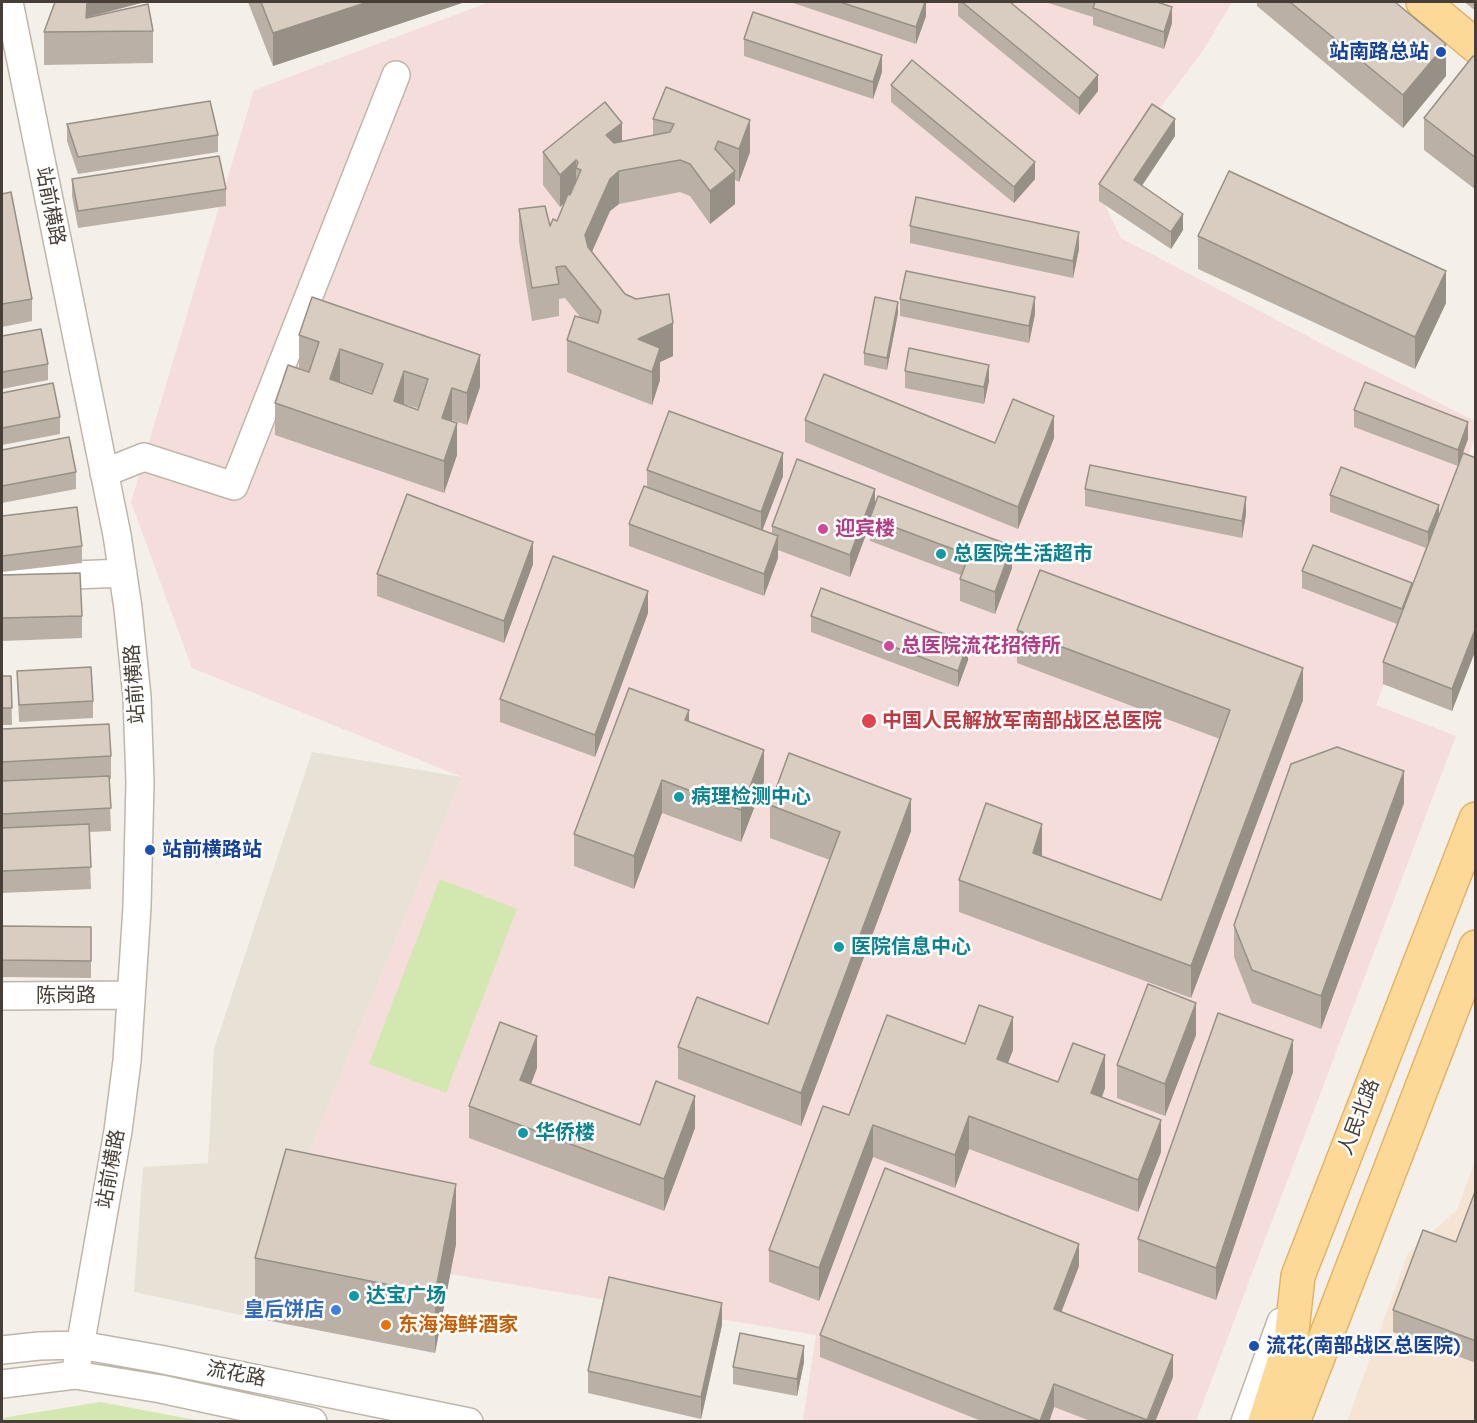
<!DOCTYPE html>
<html>
<head>
<meta charset="utf-8">
<style>
	body { margin:0 }
	#map { position:relative; width:1477px; height:1423px; overflow:hidden; background:#f4efe8; font-family:Quicksand,sans-serif }
	canvas { display:block }
	.frame { position:absolute; inset:0; border:3px solid #473f37; pointer-events:none }
</style>
</head>
<body>
<div id="map">
<canvas width="1477" height="1423"></canvas>
<div class="frame"></div>
</div>
<script>
const context = document.querySelector('canvas').getContext('2d');
context.lineJoin = 'round';
function paint(path, color) {
  context.fillStyle = color;
  context.fill(path, 'evenodd');
}
function stroke(path, color, width, dash) {
  context.strokeStyle = color;
  context.lineWidth = width;
  context.lineCap = dash ? 'butt' : 'round';
  context.setLineDash(dash || []);
  context.stroke(path);
}
function label(font, color, halo, rows, align = 'center') {
  context.font = font + ' Quicksand,"Noto Sans SC",sans-serif';
  context.lineWidth = 5;
  context.setLineDash([]);
  context.textBaseline = 'middle';
  context.strokeStyle = halo;
  context.fillStyle = color;
  for (const [text, x, y, turn = 0] of rows) {
    context.save();
    context.translate(x, y);
    context.rotate((+turn || 0) * Math.PI / 180);
    context.textAlign = isNaN(turn) ? turn : align;
    if (halo) context.strokeText(text, 0, 0);
    context.fillText(text, 0, 0);
    context.restore();
  }
}
const residential = new Path2D(`
	M312,752L462,777L286,1209L255,1318L134,1292L143,1167L208,1163L214,1049Z`);
const commercial = new Path2D(`
	M1475,1161V1421L1347,1422L1408,1253L1457,1210Z`);
const medical = new Path2D(`
	M490,2H1232L1204,49L1098,191L1121,238L1328,347L1475,421L1476,435L1376,705L1456,736L1196,1421H803L816,1335L450,1274L286,1209L462,777L192,668L131,502L254,90Z`);
const green = new Path2D(`
	M440,879L517,909L446,1093L369,1064Z
	M100,1402L201,1421H2V1418Z`);
const minor = new Path2D(`
	M9,2L117,535L128,608L137,697L140,782L137,907L127,1061L118,1131L75,1375
	M104,473L144,457L234,486L396,75
	M2,578L123,573
	M2,996L131,995
	M2,1350L39,1346L80,1345L159,1359L469,1422
	M2,1384L75,1375L161,1389L313,1422
	M1245,1422L1281,1322`);
const major = new Path2D(`
	M1423,2L1476,46
	M1265,1422L1291,1340L1298,1276L1476,819
	M1293,1422L1476,947`);
const wall = new Path2D(`
	M55,2L141,3L87,18L153,31V63L44,65V32Z
	M248,2H465L273,66Z
	M790,2H926V16L916,44Z
	M958,2H1010L1098,91L1079,115L958,16Z
	M1045,2H1157L1172,23L1164,49L1093,25V17Z
	M1257,2H1395L1446,76L1403,128L1257,6Z
	M1464,2H1476V11Z
	M744,39L882,72L873,99L744,56Z
	M1476,58V190L1424,150V118Z
	M891,85L1035,179L1014,203L891,102Z
	M666,87L750,152L739,182L735,180V204L710,224L690,196L680,192L619,204L610,211L592,252L673,356L660,362V380L652,405L567,372V340L581,318L565,298L559,299V316L532,321L519,241V209L550,226L557,221L564,203L560,207L543,185V152L622,141L653,135V119Z
	M67,124L218,135V152L78,174L67,141Z
	M1175,136L1142,186L1183,230L1171,249L1099,201V184Z
	M2,161L3,170V187L2,188Z
	M72,179L226,189V206L78,228L72,196Z
	M2,194L32,299V321L2,327Z
	M910,226L1079,249L1073,278L910,243Z
	M1198,236L1446,303L1415,369L1198,269Z
	M900,299L1035,314L1029,343L900,316Z
	M898,313L887,370L864,365V353Z
	M299,335L480,387L467,425L452,420L457,455L444,493L275,435V403L309,371L299,368ZM340,382L373,393L372,394L340,383ZM404,404L418,408V410L404,405Z
	M2,336L48,364V380L2,389Z
	M905,371L989,381L984,404L905,388Z
	M2,393L60,417V434L2,445Z
	M1354,410L1468,439L1458,466L1354,427Z
	M805,420L995,443L1054,438L1018,529L805,442Z
	M2,450L76,472V489L2,503Z
	M1476,458V649L1452,711L1383,684V662L1397,624L1302,588V571L1412,586L1426,548L1330,512V495L1439,515Z
	M647,470L783,476L762,530L772,534V526L875,505L1012,568L995,614L960,601V579L961,575L870,541V524L850,577L778,550V558L764,596L629,546V524L647,487Z
	M1085,489L1246,514L1242,538L1085,506Z
	M2,516L82,546V563L2,572Z
	M533,564L504,643L377,596V574Z
	M2,575L82,616V638L2,641Z
	M648,613L595,757L500,722V699Z
	M811,616L968,660L958,687L811,632Z
	M1017,630L1303,700L1191,998L959,912V880L1042,857L1161,900L1220,739L1017,663Z
	M17,671L93,701V718L19,722Z
	M2,676H11L12,725H2Z
	M689,722L764,782L741,842L662,813L634,889L574,866V834Z
	M2,729L111,756V779H109L111,831L89,832L91,889L2,893Z
	M1404,803L1321,1029L1252,1003L1234,957V925Z
	M770,805L911,831L801,1126L678,1079V1047L768,1024L830,860L770,838Z
	M2,926L91,927V978L2,977Z
	M1196,1035L1165,1116L1117,1098V1065Z
	M965,1044L1013,1050L1007,1063L1058,1082L1105,1088L1102,1097L1161,1152L1138,1212L969,1149L955,1188L873,1157L819,1301L769,1282V1250L849,1115Z
	M537,1068L531,1084L640,1125L695,1128L664,1211L469,1138V1106Z
	M1293,1072L1216,1300L1138,1272V1239Z
	M1476,1189V1363L1393,1332V1310L1456,1242Z
	M456,1244L435,1353L255,1318V1258Z
	M1079,1266L1061,1312L1173,1377L1155,1422H1093L1054,1407L1049,1422H984L820,1357V1335Z
	M722,1325L701,1419L588,1393V1371Z
	M804,1362L797,1396L733,1384V1367Z`);
const shadedWall = new Path2D(`
	M87,2H145L141,3L87,17V32L86,18Z
	M368,2H465L273,66V33Z
	M925,2H926V16L916,44V27Z
	M1172,7V23L1164,49V32Z
	M1446,44V76L1403,128V95Z
	M882,55V72L873,99V82Z
	M1098,75V91L1079,115V98Z
	M1175,119V136L1134,197V180Z
	M750,120V152L739,182V149Z
	M622,123V155L606,135Z
	M576,160V192L560,207V175Z
	M1035,162V179L1014,203V187Z
	M619,171V204L610,211L585,267V235L610,179Z
	M735,171V204L710,224V191Z
	M1183,214V230L1171,249V232Z
	M1079,232V249L1073,278V261Z
	M1446,271V303L1415,369V337Z
	M1035,297V314L1029,343V326Z
	M898,302V313L887,370V358Z
	M673,323V356L660,362V380L652,405V372L638,339Z
	M340,349V382L330,412V379Z
	M480,355V387L467,425V393Z
	M989,365V381L984,404V387Z
	M404,371V404L394,434V401Z
	M452,388V420L442,450V418Z
	M1054,416V438L1018,529V507Z
	M1468,422V439L1458,466V450Z
	M457,423V455L444,493V461Z
	M783,453V476L761,534V512Z
	M875,489V511L870,518V524L850,577V555Z
	M1246,497V514L1242,538V521Z
	M1439,505V522L1428,549V532Z
	M778,536V558L764,596V574Z
	M533,542V564L504,643V621Z
	M1012,546V568L995,614V592Z
	M1412,583V600L1402,626V609Z
	M648,591V613L595,757V735Z
	M1476,627V649L1452,711V689Z
	M968,643V660L958,687V671Z
	M1303,668V700L1191,998V966Z
	M689,710V743L685,720Z
	M764,750V782L741,842V810Z
	M1404,771V803L1321,1029V996Z
	M662,780V813L634,889V856Z
	M911,799V831L801,1126V1093Z
	M1042,824V856L1033,853Z
	M1196,1003V1035L1165,1116V1084Z
	M1013,1017V1050L997,1092V1059Z
	M537,1036V1068L520,1112V1080Z
	M1293,1040V1072L1216,1300V1268Z
	M1105,1055V1088L1091,1126V1093Z
	M695,1096V1128L664,1211V1179Z
	M969,1116V1149L955,1188V1155Z
	M1161,1120V1152L1138,1212V1180Z
	M873,1125V1157L819,1301V1268Z
	M456,1184V1244L435,1353V1294Z
	M1079,1244V1266L1054,1331V1309Z
	M722,1303V1325L701,1419V1397Z
	M804,1346V1362L797,1396V1379Z
	M1173,1355V1377L1155,1422H1147Z
	M1054,1384V1407L1049,1422H1040Z`);
const building = new Path2D(`
	M55,2H87L86,18L148,4L153,31L44,32Z
	M261,2H368L273,33Z
	M840,2H925L916,27Z
	M962,2H1010L1098,75L1079,98Z
	M1095,2H1157L1172,7L1164,32L1093,8Z
	M1290,2H1395L1446,44L1403,95Z
	M753,12L882,55L873,82L744,39Z
	M1473,56L1476,58V158L1424,118Z
	M912,60L1035,162L1014,187L891,85Z
	M666,87L750,120L739,149L718,141L715,149L735,171L710,191L690,164L680,160L619,171L610,179L585,235L588,247L625,294L636,299L669,294L673,323L638,339L660,348L652,372L567,340L575,316L598,323L601,311L565,266L556,267L559,284L532,288L519,209L545,206L550,226L553,219L557,221L568,194L570,195L581,170L576,168L578,162L576,160L560,175L543,152L605,102L622,123L606,135L614,143L670,132L674,124L653,119Z
	M210,101L218,135L78,157L67,124Z
	M1152,104L1175,119L1134,180L1183,214L1171,232L1099,184Z
	M219,156L226,189L78,211L72,179Z
	M1229,171L1446,271L1415,337L1198,236Z
	M11,192L32,299L2,304V194Z
	M916,197L1079,232L1073,261L910,226Z
	M906,271L1035,297L1029,326L900,299Z
	M312,297L480,355L467,393L452,388L442,418L457,423L444,461L275,403L288,365L309,372L319,342L299,335ZM340,349L383,364L372,394L330,379ZM404,371L428,379L418,410L394,401Z
	M875,297L898,302L887,358L864,353Z
	M41,329L48,364L2,372V336Z
	M909,348L989,365L984,387L905,371Z
	M824,374L995,443L1013,399L1054,416L1018,507L805,420Z
	M1365,382L1468,422L1458,450L1354,410Z
	M53,383L60,417L2,428V393Z
	M669,411L783,453L761,512L647,470Z
	M69,437L76,472L2,486V450Z
	M1463,453L1476,458V627L1452,689L1383,662Z
	M797,459L875,489L850,555L772,526Z
	M1090,465L1246,497L1242,521L1085,489Z
	M1341,467L1439,505L1428,532L1330,495Z
	M644,486L778,536L764,574L629,524Z
	M407,494L533,542L504,621L377,574Z
	M878,496L1012,546L995,592L960,579L969,555L870,518Z
	M77,507L82,546L2,556V516Z
	M1313,545L1412,583L1402,609L1302,571Z
	M553,556L648,591L595,735L500,699Z
	M1040,570L1303,668L1191,966L959,880L986,803L1042,824L1033,853L1161,900L1230,710L1017,630Z
	M80,573L82,616L2,618V575Z
	M821,588L968,643L958,671L811,616Z
	M91,667L93,701L19,705L17,671Z
	M2,676H11L12,708H2Z
	M629,688L689,710L685,720L764,750L741,810L662,780L634,856L574,834Z
	M109,724L111,756L2,762V729Z
	M1337,747L1404,771L1321,996L1252,970L1234,925L1291,764Z
	M789,753L911,799L801,1093L678,1047L697,997L768,1024L840,832L770,805Z
	M109,776L111,808L2,814V781Z
	M89,824L91,867L2,871V828Z
	M2,926L91,927V961L2,960Z
	M1148,984L1196,1003L1165,1084L1117,1065Z
	M979,1005L1013,1017L997,1059L1058,1082L1073,1043L1105,1055L1091,1093L1161,1120L1138,1180L969,1116L955,1155L873,1125L819,1268L769,1250L823,1106L849,1115L887,1015L965,1044Z
	M1218,1013L1293,1040L1216,1268L1138,1239Z
	M500,1022L537,1036L520,1080L640,1125L656,1081L695,1096L664,1179L469,1106Z
	M286,1149L456,1184L435,1294L255,1258Z
	M885,1168L1079,1244L1054,1309L1173,1355L1147,1420L1054,1384L1040,1421L820,1335Z
	M1476,1189V1341L1393,1310L1423,1230L1456,1242Z
	M609,1277L722,1303L701,1397L588,1371Z
	M740,1333L804,1346L797,1379L733,1367Z`);
const markers = [
	[1441,52,6,"#1a4fb4"],
	[823,529,6,"#d1479c"],
	[941,554,6,"#0f9aa8"],
	[889,646,6,"#d1479c"],
	[869,721,8,"#e0444e"],
	[679,797,6,"#0f9aa8"],
	[150,850,6,"#1a4fb4"],
	[839,947,6,"#0f9aa8"],
	[523,1133,6,"#0f9aa8"],
	[354,1296,6,"#0f9aa8"],
	[336,1310,6,"#3f7fe0"],
	[386,1325,6,"#e8710a"],
	[1254,1346,6,"#1a4fb4"]
];
const transitNames = [
	["站南路总站",1429,52,"right"],
	["站前横路站",162,850],
	["流花(南部战区总医院)",1266,1346]
];
const streetNames = [
	["站前横路",50,206,79],
	["站前横路",135,684,-94],
	["陈岗路",66,996],
	["人民北路",1359,1117,-69],
	["站前横路",111,1169,-80],
	["流花路",236,1374,11]
];
const hotelNames = [
	["迎宾楼",835,529],
	["总医院流花招待所",901,646]
];
const cultureNames = [
	["总医院生活超市",953,554],
	["病理检测中心",691,797],
	["医院信息中心",851,947],
	["华侨楼",535,1133],
	["达宝广场",366,1296]
];
const healthNames = [
	["中国人民解放军南部战区总医院",882,721]
];
const shopNames = [
	["皇后饼店",324,1310]
];
const foodNames = [
	["东海海鲜酒家",398,1325]
];
paint(residential, '#e8e1d6');
paint(commercial, '#f5e4d3');
paint(medical, '#f4dddb');
paint(green, '#d3e7b1');
stroke(minor, '#bfb6aa', 30);
stroke(major, '#e2b467', 36);
stroke(minor, '#fff', 27);
stroke(major, '#fdd998', 33);
paint(wall, '#bab0a5');
paint(shadedWall, '#979086');
paint(building, '#d8cdc0');
stroke(building, '#979086', 1.5);
for (const [x, y, r, color] of markers) {
  const dot = new Path2D();
  dot.arc(x, y, r, 0, 2 * Math.PI);
  context.fillStyle = color;
  context.fill(dot);
  stroke(dot, '#fff', 2);
}
label('bold 20px', '#164399', '#fff', transitNames, 'left');
label('20px', '#473f37', '#fff', streetNames);
label('bold 20px', '#b23c85', '#fff', hotelNames, 'left');
label('bold 20px', '#0d838f', '#fff', cultureNames, 'left');
label('bold 20px', '#be3a42', '#fff', healthNames, 'left');
label('bold 20px', '#366cbe', '#fff', shopNames, 'right');
label('bold 20px', '#c56008', '#fff', foodNames, 'left');
</script>
</body>
</html>
